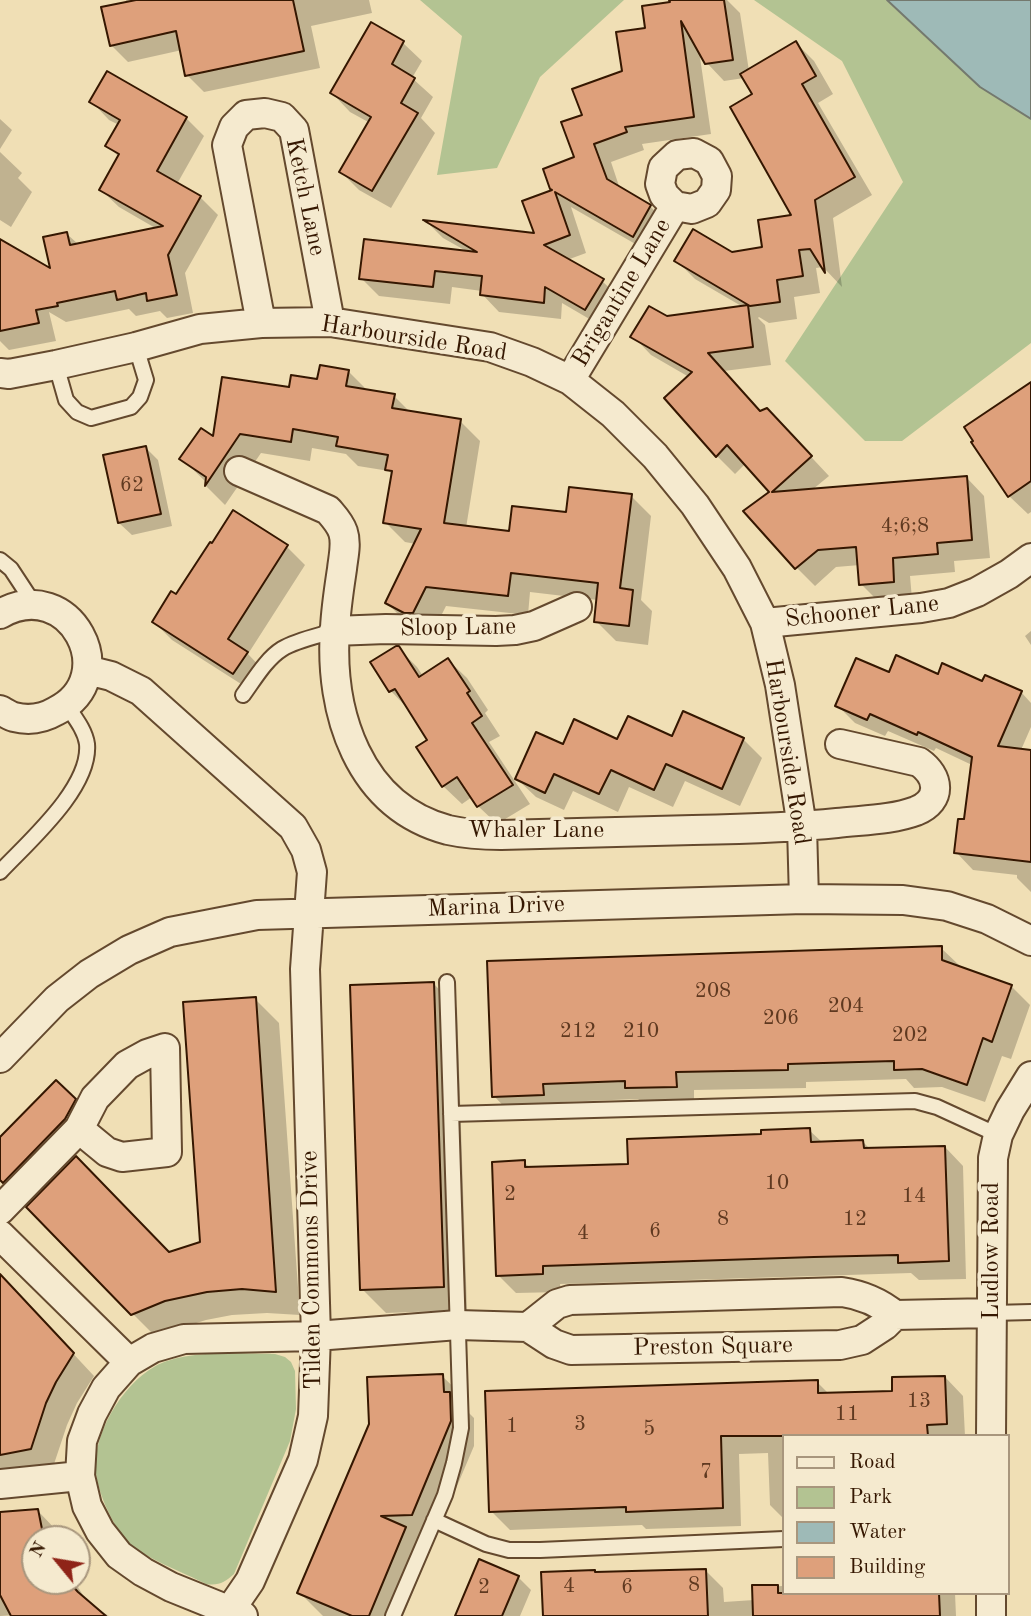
<!DOCTYPE html>
<html>
<head>
<meta charset="utf-8">
<style>
	body { margin:0 }
	#map { position:relative; width:1031px; height:1616px; overflow:hidden; background:#f0dfb5; font-family:"Old Standard TT",serif }
	canvas { display:block }
	.legend { position:absolute; left:782px; top:1434px; width:228px; height:161px; box-sizing:border-box; background:#f5eacf; border:2px solid #a8967d; margin:0; padding:9px 12px; list-style:none; font-size:21px; color:#351701 }
	.legend li { display:flex; align-items:center; gap:14px; height:35px }
	.legend b { width:35px; border:2px solid #a8967d }
	.north { position:absolute; left:21px; top:1525px; width:70px; height:70px; box-sizing:border-box; background:#f5eacf; border:2px solid #a8967d; border-radius:50%; rotate:300deg; font-size:19px; font-weight:700; line-height:28px; text-align:center; color:#351701 }
	.north::after { content:''; display:block; margin:auto; width:24px; height:32px; background:#8f2418; clip-path:polygon(50% 0,100% 100%,50% 72%,0 100%) }
</style>
</head>
<body>
<div id="map">
<canvas width="1031" height="1616"></canvas>
<ul class="legend">
<li><b style="height:9px;background:#f5eacf"></b>Road</li>
<li><b style="height:19px;background:#b3c392"></b>Park</li>
<li><b style="height:19px;background:#9ebab7"></b>Water</li>
<li><b style="height:19px;background:#dea07b"></b>Building</li>
</ul>
<div class="north">N</div>
</div>
<script>
const context = document.querySelector('canvas').getContext('2d');
context.lineJoin = 'round';
function paint(path, color) {
  context.fillStyle = color;
  context.fill(path, 'evenodd');
}
function stroke(path, color, width, dash) {
  context.strokeStyle = color;
  context.lineWidth = width;
  context.lineCap = dash ? 'butt' : 'round';
  context.setLineDash(dash || []);
  context.stroke(path);
}
function label(font, color, halo, rows, align = 'center') {
  context.font = font + ' "Old Standard TT",serif';
  context.lineWidth = 7;
  context.setLineDash([]);
  context.textBaseline = 'middle';
  context.strokeStyle = halo;
  context.fillStyle = color;
  for (const [text, x, y, turn = 0] of rows) {
    context.save();
    context.translate(x, y);
    context.rotate((+turn || 0) * Math.PI / 180);
    context.textAlign = isNaN(turn) ? turn : align;
    if (halo) context.strokeText(text, 0, 0);
    context.fillText(text, 0, 0);
    context.restore();
  }
}
const green = new Path2D(`
	M420,0H624L540,77L497,168L437,175L462,36Z
	M754,0H886L980,87L1031,119V343L902,441H865L785,361L903,182L842,61Z
	M275,1354L285,1357L291,1362L295,1371L296,1409L290,1441L234,1574C225,1582 219,1586 206,1584C183,1572 145,1559 127,1541C113,1526 99,1495 96,1474C91,1436 122,1385 154,1367C185,1349 241,1354 275,1354Z`);
const water = new Path2D(`
	M887,0H1031V119L980,87Z`);
const shadow = new Path2D(`
	M126,0H369L372,13L311,26L320,68L204,92L187,75L182,50L128,62L111,45L127,4Z
	M695,0H727L740,13L749,71L796,43L814,61L833,94L818,103L872,195L833,218L842,287L823,267L816,268L820,293L794,297L797,319L769,323L759,317L758,318L765,325L771,365L724,371L761,412L785,429L829,476L812,490L966,477L984,496L990,558L954,561L955,572L910,576L912,599L879,602L861,584L860,565L836,567L815,586L797,568L771,492L746,463L735,474L717,456L689,377L651,355L633,336L667,318L743,307L695,279L677,261L764,249L794,216L755,95L744,78L724,81L707,63L699,50L711,134L642,144L644,150L611,162L620,189L650,206L667,224L651,253L571,207L586,253L567,260L602,281L620,298L603,327L562,303L561,319L499,312L482,294V291L452,287L450,304L379,296L361,278L468,252L443,238L428,223L536,235L554,191L576,158L584,116L624,73L647,29Z
	M372,25L403,43L422,61L412,78L433,97L421,118L435,133L391,208L359,190L341,172L370,123L350,112L332,93Z
	M92,102L186,118L204,136L177,184L200,197L218,215L185,273L193,313L167,318L160,311L136,316L129,309L66,322L49,312L56,341L9,350L0,341V241L52,272L67,234L79,245L157,229L119,207L101,190L119,157L108,146L119,125L109,120Z
	M0,119L12,130L0,149Z
	M0,152L22,173L18,178L32,192L11,227L0,220Z
	M348,371L368,391L394,396L411,413L460,421L480,441L466,528L510,533L631,496L651,516L641,600L652,611L648,645L616,641L596,621L598,600L530,592L528,615L446,606L433,632L407,623L387,603L416,544L405,542L385,522L393,475L389,471L358,466L346,454L312,448L310,461L261,453L225,505L206,486L207,483L182,459L290,389Z
	M1031,384V512L1028,514L1009,496Z
	M146,448L158,460L172,526L132,535L119,523Z
	M287,547L305,565L248,654L265,672L252,691L172,640L154,622L176,597Z
	M1031,631V645L1025,636Z
	M398,648L417,667L423,676L448,660L467,678L488,710L485,713L500,736L489,742L530,804L497,824L478,806L472,797L462,804L443,786L430,740L409,710L391,691L372,663Z
	M890,674L939,676L983,683L1021,692L1031,703V727L1021,750L1031,751V892L1017,878V875L973,870L956,852L965,821L972,765L936,748L934,751L888,731L885,736L855,723L837,705Z
	M673,738L743,739L762,758L740,806L685,781L673,807L629,787L618,812L573,791L564,810L536,797L517,779L564,746Z
	M941,948L960,966V968L1011,986L1030,1005L1011,1059L1002,1056L985,1102L942,1087L914,1088L906,1079L806,1082V1088L694,1090V1105L646,1106L638,1099L561,1102V1113L512,1115L494,1096Z
	M433,983L457,1008L467,1310L386,1313L362,1289Z
	M255,999L279,1023L300,1315L267,1313L232,1315L206,1320L177,1329L157,1338L133,1314L169,1254L202,1243Z
	M56,1082L93,1119L22,1201L0,1180V1140Z
	M809,1130L823,1143L863,1142L871,1150L945,1147L963,1166L966,1279L919,1280L911,1273L560,1284L561,1292L516,1293L498,1275L524,1162L531,1169L630,1165L763,1135Z
	M0,1275L94,1376L77,1403L67,1425L52,1470L0,1479Z
	M442,1376L467,1400V1411L474,1418V1446L435,1538L416,1539L429,1553L403,1616H323L299,1592Z
	M945,1377L963,1396L965,1436H784V1519L770,1505L768,1453L739,1454L741,1526L646,1529L642,1525L510,1530L491,1511L817,1382L829,1394L894,1392Z
	M37,1510L60,1534L61,1539H35V1581H74L88,1603L109,1616H15L14,1615L0,1616V1514Z
	M706,1571L723,1588L724,1602L754,1600L753,1587L784,1586V1593H955L956,1616H545L597,1574Z
	M518,1577L531,1590L520,1616H457Z`);
const building = new Path2D(`
	M136,0H293L304,51L185,76L176,31L110,46L101,7Z
	M669,0H724L733,60L705,64L681,21L694,117L625,127L627,132L594,144L607,179L651,205L633,237L555,192L570,235L544,245L604,279L585,310L545,287L544,303L480,295L482,276L435,271L433,287L359,279L364,239L477,252L423,220L534,233L522,201L552,190L550,189L543,169L574,157L561,122L582,115L572,89L622,71L616,32L645,28L642,6L670,2Z
	M371,22L404,41L392,64L415,78L401,103L418,113L372,191L339,172L371,117L330,93Z
	M796,41L816,76L802,84L855,177L815,200L825,273L810,249L799,250L803,276L777,280L780,302L750,306L674,261L693,229L732,252L762,247L758,220L791,215L730,107L752,94L740,74Z
	M107,71L187,117L157,171L201,196L168,255L177,295L147,301L146,293L117,300L115,291L57,303L58,306L36,310L39,323L0,331V239L50,268L43,237L67,232L70,245L163,226L99,190L119,154L105,146L120,120L89,102Z
	M748,305L753,347L708,353L760,411L767,408L812,456L772,492L967,476L972,540L937,543L938,554L893,558L894,582L859,585L856,547L818,550L795,569L743,511L769,492L727,445L716,457L664,398L692,372L630,337L649,306L667,316Z
	M320,365L349,370L346,386L395,394L392,408L461,419L444,523L509,531L512,506L566,512L569,487L632,494L620,588L633,590L629,626L594,622L598,583L511,573L508,596L426,587L413,613H404L385,603L421,529L383,523L392,471L385,470L388,455L336,446L338,437L293,429L291,442L240,434L205,486L206,477L179,459L201,428L213,436L222,377L289,387L291,375L317,379Z
	M1031,382V481L1008,497L971,442L973,441L964,427Z
	M146,446L161,514L118,523L103,455Z
	M233,510L288,545L228,639L248,652L233,674L152,622L171,591L176,594L210,542L212,543Z
	M396,646H399L419,677L448,658L470,691L467,693L482,716L472,723L513,785L477,807L457,777L442,787L416,747L427,740L395,689L389,692L370,662Z
	M896,655L938,674L942,663L982,681L985,675L1022,691L998,746L1031,750V862L954,853L958,819H964L972,757L918,732L917,735L870,714L867,720L835,706L856,658L889,672Z
	M683,711L744,738L722,789L666,764L654,790L611,770L599,794L554,774L545,793L515,779L536,732L563,744L574,719L617,739L628,716L672,736Z
	M942,946V960L1012,985L992,1042L983,1038L967,1085L922,1069L894,1070V1061L788,1064V1070L676,1072L677,1087L625,1088V1081L543,1084L544,1095L492,1097L487,961Z
	M434,982L444,1287L360,1290L350,985Z
	M256,997L276,1292L242,1289L207,1292L165,1301L131,1315L26,1207L76,1156L169,1252L200,1242L183,1002Z
	M56,1080L76,1099L65,1119L3,1183L0,1180V1137Z
	M810,1128L811,1142L863,1140L864,1148L945,1146L949,1261L898,1263V1255L814,1257L543,1266V1274L496,1276L492,1162L525,1160V1167L628,1164L627,1139L761,1134V1130Z
	M0,1274L74,1353L56,1382L46,1403L31,1449L0,1455Z
	M443,1374L444,1392H450L451,1421L412,1515L381,1516L406,1527L369,1616H352L297,1593L369,1424L367,1377Z
	M945,1376L947,1424L927,1425L928,1436H721L723,1508L626,1512V1507L489,1512L485,1391L818,1380V1393L892,1391V1377Z
	M38,1509L44,1539H35V1581H68L78,1592L106,1616H11L0,1595V1512Z
	M479,1559L519,1576L502,1616H455Z
	M706,1569L708,1616H543L541,1572L595,1570V1572Z
	M752,1585H778V1593H939L940,1616H753Z`);
const lane = new Path2D(`
	M56,365L66,400L77,412L91,418L131,407L140,397L146,380L136,347
	M0,560L11,569L34,604
	M243,695C254,680 266,659 282,649C297,640 318,636 334,631
	M0,872C28,842 91,788 87,744C85,730 75,718 67,706
	M451,1114L915,1101L937,1107L998,1135
	M992,1313L1031,1312
	M434,1520L486,1544L509,1550H540L784,1539
	M393,1616L445,1495L454,1463L461,1428L447,982`);
const street = new Path2D(`
	M261,323L227,145L234,127L246,115L265,113L282,117L294,130L330,322
	M0,373L9,374L56,365L136,347L200,329L261,323L330,322L490,347L532,362L570,380L613,414L655,456L695,505L737,568L765,623L780,685L802,827L804,899
	M570,380L675,206L692,209L707,203L716,190L717,176L709,161L694,153L677,155L663,168L660,184L664,195L675,206
	M239,471L328,510C334,517 340,523 343,532C347,544 343,558 342,569C339,589 336,608 335,628C329,712 358,806 448,830C466,834 483,835 501,835C565,833 629,832 693,830C742,829 790,828 837,823C863,820 892,820 916,811C943,800 939,776 919,762L840,744
	M0,614C70,574 124,677 56,711C44,718 29,721 14,717C10,716 4,712 0,710
	M765,623L921,608L949,603L977,592L1009,574L1031,558
	M334,631L386,629L496,631L515,630L534,626L577,607
	M87,670L111,676L141,691L293,827L306,850L312,872L305,969L316,1336L313,1416L303,1460L250,1581L226,1616
	M0,1058L57,999L89,974L129,950L170,932L257,915L804,899L903,900L947,906L987,919L1031,941
	M0,1210L79,1129L95,1098L127,1065L147,1054L165,1048L167,1152L122,1157L107,1152L79,1129
	M0,1235L129,1362
	M528,1327L557,1304L570,1300L842,1292C863,1295 879,1302 895,1315L992,1313
	M991,1436L993,1158L998,1135L1010,1110L1031,1076
	M0,1484L80,1476
	M243,1616L171,1587L143,1572L119,1555L100,1531L87,1506L80,1476L82,1441L92,1414L106,1388L129,1362L153,1348L184,1339L316,1336L458,1325L528,1327L554,1344L571,1350L840,1345L862,1340L885,1325L895,1315
	M991,1616V1593`);
const numberNames = [
	["62",132,485],
	["4;6;8",905,526],
	["208",713,991],
	["204",846,1006],
	["206",781,1018],
	["212",578,1031],
	["210",641,1031],
	["202",910,1035],
	["10",777,1183],
	["2",510,1194],
	["14",914,1196],
	["8",723,1219],
	["12",855,1219],
	["6",655,1231],
	["4",583,1233],
	["13",919,1401],
	["11",847,1414],
	["3",580,1424],
	["1",512,1426],
	["5",649,1429],
	["7",706,1472],
	["8",694,1585],
	["4",569,1586],
	["2",484,1587],
	["6",627,1587]
];
const streetNames = [
	["Ketch Lane",305,197,78],
	["Brigantine Lane",622,293,-59],
	["Harbourside Road",414,339,9],
	["Schooner Lane",862,612,-6],
	["Sloop Lane",458,628,-1],
	["Harbourside Road",787,752,81],
	["Whaler Lane",536,831],
	["Marina Drive",496,907,-2],
	["Ludlow Road",992,1251,-90],
	["Tilden Commons Drive",312,1270,-91],
	["Preston Square",713,1347,-1]
];
paint(green, '#b3c392');
paint(water, '#9ebab7');
stroke(water, '#74796e', 2);
paint(shadow, '#0003');
paint(building, '#dea07b');
stroke(building, '#351701', 2);
stroke(lane, '#64492e', 18);
stroke(street, '#64492e', 32);
stroke(lane, '#f5eacf', 14);
stroke(street, '#f5eacf', 28);
label('21px', '#5f3920', null, numberNames);
label('24px', '#351701', '#f5eacf', streetNames);
</script>
</body>
</html>
